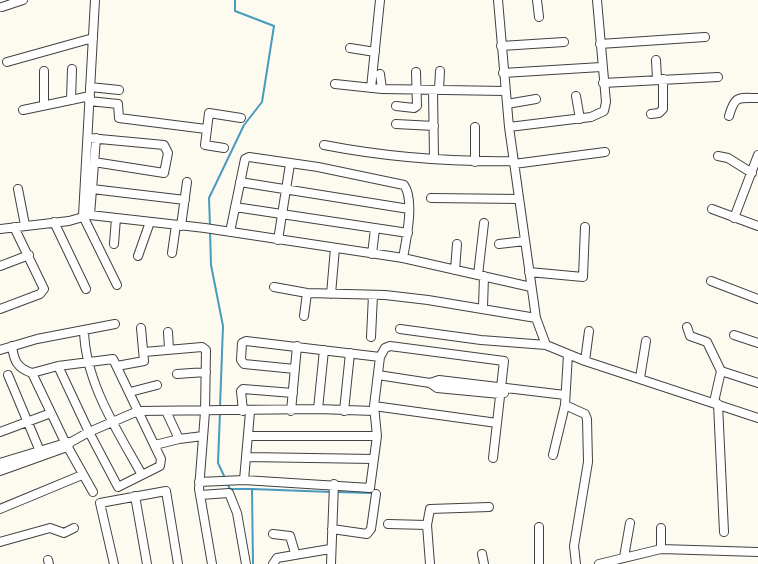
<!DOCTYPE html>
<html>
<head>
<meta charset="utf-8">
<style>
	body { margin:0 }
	canvas { display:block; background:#fdfaf0 }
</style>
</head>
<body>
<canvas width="758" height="564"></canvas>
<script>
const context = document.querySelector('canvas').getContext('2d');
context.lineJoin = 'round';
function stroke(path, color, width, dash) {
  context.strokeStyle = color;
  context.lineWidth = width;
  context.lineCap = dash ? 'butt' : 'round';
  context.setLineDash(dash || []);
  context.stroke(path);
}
const stream = new Path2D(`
	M210,226L209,198L244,125L262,102L274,26L235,11V0
	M210,231L211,265L223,326L220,407
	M220,412L218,463L225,478
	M227,483L230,489H252L253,564
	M252,489L331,492
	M336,492L371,493`);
const minor = new Path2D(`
	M95,0L83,216L117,285
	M498,0L509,127L536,318L546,345L585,361L758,418
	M537,0L539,17
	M2,7L23,0
	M600,44L705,37
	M501,46L564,42
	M350,48L375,52
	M656,60L657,79
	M7,62L93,38
	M503,73L601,67
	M380,74L382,89
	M603,83L718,77
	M335,84L382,89L505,91
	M90,87L119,90
	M371,88L380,0
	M433,90L434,158
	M439,90L440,71
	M576,96L580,119
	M71,100L72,69
	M89,101L118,104L119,118L206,129
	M507,104L536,99
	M44,105V71
	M396,106L414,108L417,106L416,72
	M23,110L90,96
	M651,114L659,113L663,109V79
	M729,116C735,95 738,98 758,98
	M396,124L434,126
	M475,127V162
	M509,127L591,117L604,111L606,102L597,0
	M89,138L164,145L168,153L164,173L94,162
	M324,145C386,157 450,162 514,161
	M224,148L205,145L209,113L241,118
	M718,156L728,158L752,173
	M514,164L605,152
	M240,182L409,209
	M18,189L25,225
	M92,189L185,200
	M431,198L519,199
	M235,207L408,233
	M712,209L758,226
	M90,215L96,138
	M734,218L758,155
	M54,222L86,289
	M181,226L187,182
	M0,229L69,221L90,215L205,228L403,258L531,287
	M230,232L245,159L249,157L318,167L404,185C415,200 406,241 403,258
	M278,240L290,164
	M114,244L116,218
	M499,244L525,241
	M172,253L176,225
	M372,254L375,229
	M138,256L150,222
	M0,266L29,255
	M455,270L457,244
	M529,272L583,277L585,227
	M478,275L484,223
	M711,281L758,299
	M274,287L307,293L385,295L428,300L536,318
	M331,294L335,248
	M483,307L484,276
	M0,309L40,294L44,289L14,227
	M304,316L307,293
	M687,327L690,336L707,342L721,371L714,402
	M400,329L481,340L546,345
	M84,330C85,382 117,430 142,475
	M168,332L169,349
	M734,335L758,343
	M371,337L373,295
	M12,346C14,361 17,368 32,373
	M0,350L37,339L115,324
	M144,352L202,347L206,350L205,412L199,489L212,564
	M585,361L589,331
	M58,366L89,432L118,487L160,466L161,459L113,359L58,366L32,373L65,442L93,492
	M117,366L144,361L141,328
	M295,369L244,364L241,360L242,343L246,341L380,357
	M721,371L758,383
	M177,374L206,372
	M8,375L42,456
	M378,375L430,383L437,388L500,394L504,393
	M640,378L646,341
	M430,383L439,380L565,395
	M130,392L157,385
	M718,404L724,532
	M565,405L585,414L587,419L588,462L574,546L576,564
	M318,409L324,350
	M166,411L179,439
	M243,411L241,391L243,389L293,393
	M291,411L297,346
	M344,411L350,353
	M250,412L244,480L370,488L377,436L374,406L380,357L385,348L390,346L504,361L497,423L374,406
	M0,432L51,413
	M249,436H377
	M155,445L179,439L203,436
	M553,455L565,405L568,354
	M247,457L374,459
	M493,458L497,423
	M0,463L69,442
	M0,471L67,447L71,442L89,432L138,411L318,409L374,411
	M199,482L244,480
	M200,495L229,493L237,513L246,564
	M135,496L147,564
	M0,509L82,475
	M388,524L427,525
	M661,528V549
	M332,529L367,534L371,529L376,494
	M273,534L290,536L295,553
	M0,542L50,528L64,533L74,528
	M482,554L484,564
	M624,557L630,523
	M48,560L49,564
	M114,564L100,503L166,491L178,564
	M273,564L277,558L330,549
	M331,564L334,484
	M430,564L427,525L430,509L489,507
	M539,564V527
	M599,564L661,549L758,552`);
stroke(stream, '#489bbf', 2);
stroke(minor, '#414141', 10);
stroke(minor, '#fff', 8);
</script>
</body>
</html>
